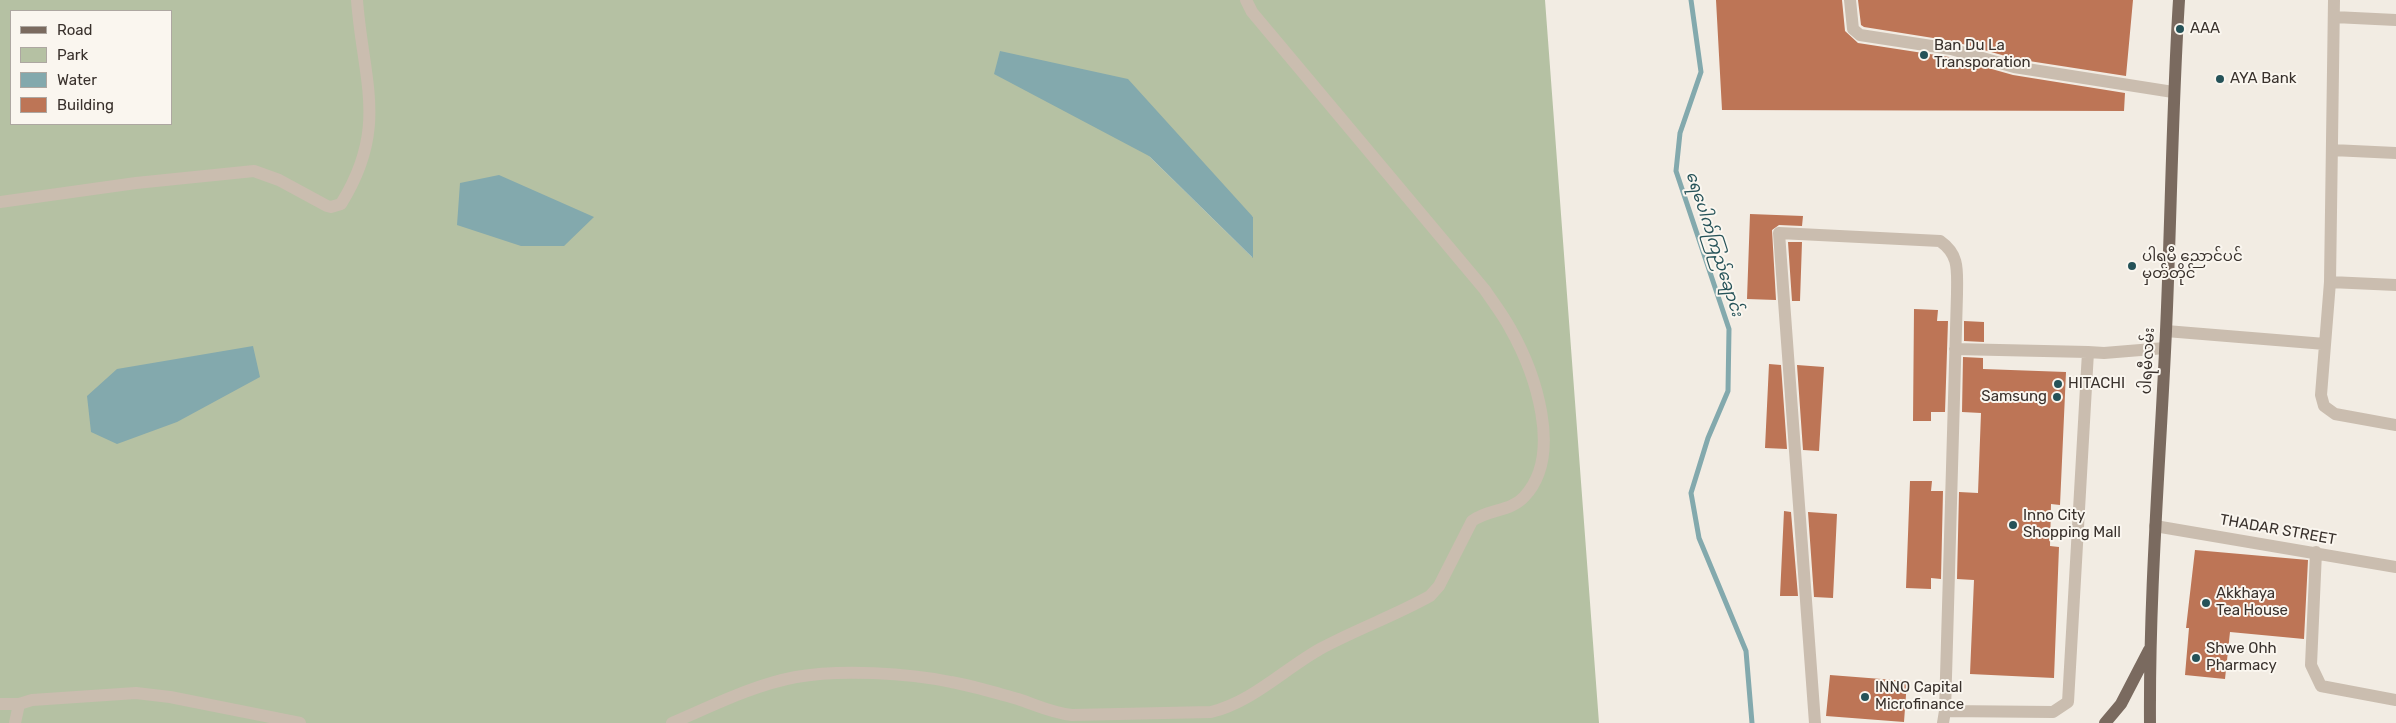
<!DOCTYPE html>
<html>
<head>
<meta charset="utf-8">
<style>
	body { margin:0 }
	#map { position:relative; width:2396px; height:723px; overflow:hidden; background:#f2ece3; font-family:Rubik,sans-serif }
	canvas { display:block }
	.legend { position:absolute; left:10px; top:10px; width:162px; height:115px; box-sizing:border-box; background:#faf6ef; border:1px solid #ada7a1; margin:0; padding:6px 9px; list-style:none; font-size:15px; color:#39312c }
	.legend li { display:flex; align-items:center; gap:10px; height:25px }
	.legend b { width:25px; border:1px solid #ada7a1 }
</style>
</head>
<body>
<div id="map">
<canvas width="2396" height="723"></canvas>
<ul class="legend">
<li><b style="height:6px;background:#7a6a5f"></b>Road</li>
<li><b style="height:14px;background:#b5c1a3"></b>Park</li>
<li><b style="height:14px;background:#83a9ad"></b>Water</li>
<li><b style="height:14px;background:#bd7556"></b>Building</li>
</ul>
</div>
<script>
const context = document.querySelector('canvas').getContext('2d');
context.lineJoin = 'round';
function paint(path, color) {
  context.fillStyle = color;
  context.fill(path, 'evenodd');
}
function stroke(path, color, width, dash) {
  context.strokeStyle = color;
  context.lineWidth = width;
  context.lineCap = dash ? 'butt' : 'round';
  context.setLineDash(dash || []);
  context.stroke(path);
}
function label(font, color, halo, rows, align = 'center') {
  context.font = font + ' Rubik,"Noto Sans Myanmar",sans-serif';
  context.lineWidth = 4;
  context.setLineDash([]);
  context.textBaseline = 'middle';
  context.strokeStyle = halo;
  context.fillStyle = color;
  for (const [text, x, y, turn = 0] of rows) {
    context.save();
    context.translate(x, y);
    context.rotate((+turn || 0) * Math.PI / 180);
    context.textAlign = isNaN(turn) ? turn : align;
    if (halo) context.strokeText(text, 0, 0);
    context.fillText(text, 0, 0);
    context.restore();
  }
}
const green = new Path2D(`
	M0,0H1545L1599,723H0ZM11,11H171V124H11ZM1149,156L1253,217L1252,257Z`);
const water = new Path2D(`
	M1000,51L1128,79L1253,217V258L1149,156L994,74Z
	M499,175L594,217L564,246H521L457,225L460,183Z
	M253,346L260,377L177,422L117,444L91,432L87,396L117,369Z`);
const stream = new Path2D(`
	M1691,0L1701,72L1680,133L1676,171L1729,329L1728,391L1708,438L1691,493L1699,538L1746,651L1752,723`);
const building = new Path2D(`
	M1716,0H1842L1845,31L1858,43L1949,57L2013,75L2125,93L2124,111L1722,110Z
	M1858,0H2133L2126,76L2016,59L1952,41L1864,27L1861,25Z
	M1750,214L1803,216L1802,226L1779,225L1772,230L1776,300L1747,299Z
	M1788,242H1802L1800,301H1792Z
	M1914,309L1938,310L1937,321H1948L1945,412H1931V421H1913Z
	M1964,321L1984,322V342L1964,341Z
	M1963,357L1983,358V369L2066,372L2060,505L2051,504L2050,546L2059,547L2054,678L1970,674L1974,580L1957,579L1959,492L1978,493L1981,413L1962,412Z
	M1769,364L1781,365L1787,449L1765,448Z
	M1797,365L1824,367L1819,451L1803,450Z
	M1910,481H1932L1931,491H1943L1941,579L1931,578V589L1906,588Z
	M1784,511L1791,512L1798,596H1780Z
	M1808,512L1837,514L1833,598L1814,597Z
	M2195,550L2308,560L2304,639L2230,632L2225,679L2185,675L2189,628H2186Z
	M1830,675L1907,681L1904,722L1826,716Z`);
const minor = new Path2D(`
	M1850,0L1853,29L1860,35L1951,49L2014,67L2173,92
	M2334,0L2330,282L2321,395L2324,406L2335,414L2396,425
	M2334,17L2396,20
	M2332,150L2396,153
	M0,202L136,183L254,171L279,180L327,206L331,207L341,204C389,127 363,81 357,0
	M2330,282L2396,285
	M2166,331L2325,344
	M1955,349L2088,352
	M2155,526L2396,567
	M2316,552L2311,665L2321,686L2396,700
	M0,704H19
	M1945,711L2053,712L2068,702L2088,352L2104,353L2165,348
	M15,723L19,704L32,700L136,693L170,697L300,723
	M672,723C712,706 753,685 796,677C840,669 908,673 951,682C974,686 996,693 1018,699C1036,705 1052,713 1072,715L1211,712C1252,702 1283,670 1320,649C1355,630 1394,616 1430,596L1439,586L1472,521C1488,509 1510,512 1524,497C1564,455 1535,372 1510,328C1503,315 1493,302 1485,290L1252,12L1246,0
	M1815,723L1779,233L1940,241C1960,255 1957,271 1957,294L1945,711L1943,723`);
const major = new Path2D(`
	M2105,723L2121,704L2149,650
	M2150,723C2149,592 2160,462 2166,331C2171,221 2172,110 2179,0`);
const markers = [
	[2180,29,5,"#255258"],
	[1924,55,5,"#255258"],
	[2220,79,5,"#255258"],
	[2132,266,5,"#255258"],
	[2058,384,5,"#255258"],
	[2057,397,5,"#255258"],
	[2013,525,5,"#255258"],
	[2206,603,5,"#255258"],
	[2196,658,5,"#255258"],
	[1865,697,5,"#255258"]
];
const poiNames = [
	["AAA",2190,29],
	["Ban Du La",1934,46],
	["Transporation",1934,63],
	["AYA Bank",2230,79],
	["ပါရမီ ညောင်ပင်",2142,257],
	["မှတ်တိုင်",2142,274],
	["HITACHI",2068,384],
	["Samsung",2047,397,"right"],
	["Inno City",2023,516],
	["Shopping Mall",2023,533],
	["Akkhaya",2216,594],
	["Tea House",2216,611],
	["Shwe Ohh",2206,649],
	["Pharmacy",2206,666],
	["INNO Capital",1875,688],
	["Microfinance",1875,705]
];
const streetNames = [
	["ပါရမီလမ်း",2148,361,-87],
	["THADAR STREET",2278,530,10]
];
const waterNames = [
	["ရေပေါက်ကြည်ချောင်း",1714,244,72]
];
paint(green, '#b5c1a3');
paint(water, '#83a9ad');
stroke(stream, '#83a9ad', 5);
paint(building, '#bd7556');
stroke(minor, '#cabdaf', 12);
stroke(major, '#7a6a5f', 12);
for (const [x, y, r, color] of markers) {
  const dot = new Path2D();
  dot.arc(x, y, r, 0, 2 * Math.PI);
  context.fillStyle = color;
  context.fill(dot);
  stroke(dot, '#faf6ef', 2);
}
label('15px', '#39312c', '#faf6ef', poiNames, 'left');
label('15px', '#39312c', '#faf6ef', streetNames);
label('italic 16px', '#255258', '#faf6ef', waterNames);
</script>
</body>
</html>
